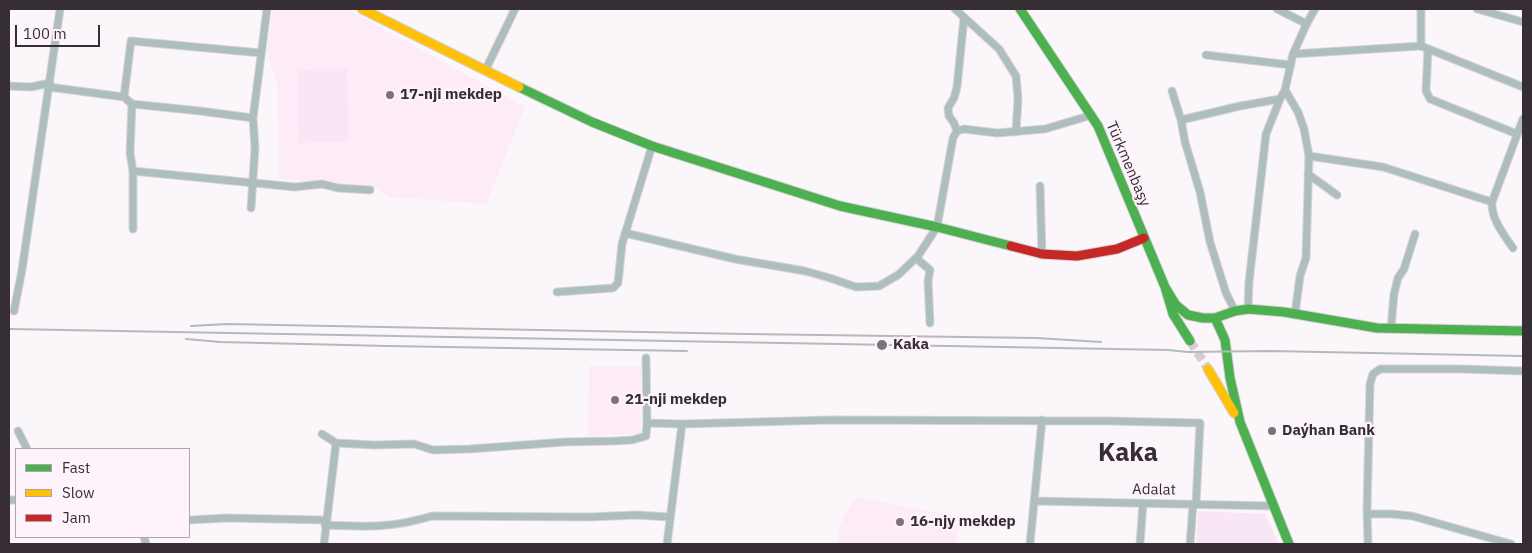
<!DOCTYPE html>
<html>
<head>
<meta charset="utf-8">
<style>
	body { margin:0 }
	#map { position:relative; width:1532px; height:553px; overflow:hidden; background:#fbf6fa; font-family:"IBM Plex Sans",sans-serif }
	canvas { display:block }
	.frame { position:absolute; inset:0; border:10px solid #372d34; pointer-events:none }
	.legend { position:absolute; left:15px; top:448px; width:175px; height:90px; box-sizing:border-box; background:#fef3fb; border:1px solid #aea4ab; margin:0; padding:6px 9px; list-style:none; font-size:15px; color:#372d34 }
	.legend li { display:flex; align-items:center; gap:10px; height:25px }
	.legend b { width:25px; border:1px solid #aea4ab }
	.scale { position:absolute; left:15px; top:25px; width:85px; height:22px; box-sizing:border-box; border:2px solid #372d34; border-top:0; padding-left:6px; font-size:15px; line-height:18px; white-space:nowrap; color:#372d34; -webkit-text-stroke:4px #fef3fb; paint-order:stroke }
</style>
</head>
<body>
<div id="map">
<canvas width="1532" height="553"></canvas>
<div class="frame"></div>
<ul class="legend">
<li><b style="height:6px;background:#4caf50"></b>Fast</li>
<li><b style="height:6px;background:#ffc107"></b>Slow</li>
<li><b style="height:6px;background:#c62828"></b>Jam</li>
</ul>
<div class="scale">100 m</div>
</div>
<script>
const context = document.querySelector('canvas').getContext('2d');
context.lineJoin = 'round';
function paint(path, color) {
  context.fillStyle = color;
  context.fill(path, 'evenodd');
}
function stroke(path, color, width, dash) {
  context.strokeStyle = color;
  context.lineWidth = width;
  context.lineCap = dash ? 'butt' : 'round';
  context.setLineDash(dash || []);
  context.stroke(path);
}
function label(font, color, halo, rows, align = 'center') {
  context.font = font + ' "IBM Plex Sans",sans-serif';
  context.lineWidth = 4.5;
  context.setLineDash([]);
  context.textBaseline = 'middle';
  context.strokeStyle = halo;
  context.fillStyle = color;
  for (const [text, x, y, turn = 0] of rows) {
    context.save();
    context.translate(x, y);
    context.rotate((+turn || 0) * Math.PI / 180);
    context.textAlign = isNaN(turn) ? turn : align;
    if (halo) context.strokeText(text, 0, 0);
    context.fillText(text, 0, 0);
    context.restore();
  }
}
const built = new Path2D(`
	M273,9H343L349,10L525,107L486,204L389,197L379,189L279,178L277,83L267,52Z
	M589,366H641V433L588,437Z
	M855,497L960,517L956,544H838L839,527Z`);
const green = new Path2D(`
	M347,68L349,142L299,143L298,70Z
	M1198,511L1265,514L1279,544H1196Z`);
const secondaryTunnel = new Path2D(`
	M1190,341L1208,369`);
const street = new Path2D(`
	M955,9L999,49L1016,76L1018,99L1016,132
	M1277,9L1307,24
	M1421,9V46
	M1477,9L1523,22
	M1428,49L1426,91L1430,99L1517,134
	M1293,54L1421,46L1523,87
	M1206,55L1291,65
	M485,71L515,9
	M9,86L31,87L50,83
	M49,87L124,97L132,104L200,111L253,118
	M1285,90L1298,112L1304,129L1309,156L1306,258L1300,276L1295,314
	M1172,91L1181,120L1185,142L1200,192L1210,242L1226,293L1235,311
	M124,97L131,41L261,53
	M132,104L130,153L133,171V229
	M1181,120L1240,106L1280,99
	M957,131L954,123L949,116L948,108L954,98L957,87L964,18
	M1309,156L1383,167L1492,202
	M133,171L295,187L322,184L338,188L370,190
	M1308,174L1337,195
	M1040,186L1042,254
	M251,208L255,148L253,118L267,9
	M625,233L735,259L805,271L830,278L856,287L879,286L898,275L918,256L937,227L953,138L957,131L964,129L997,133L1045,129L1092,115
	M1513,248C1504,235 1491,219 1492,202L1523,119
	M916,258L930,270L928,281L930,323
	M557,292L613,288L618,283L622,244L652,146
	M1248,309L1249,282L1266,134L1280,99L1285,90L1293,54L1307,23L1315,9
	M14,311L22,270L60,9
	M1391,328L1394,294L1398,278L1404,269L1415,234
	M646,358L647,423L682,424L830,420L1110,421L1200,423L1196,504
	M18,431L27,449
	M322,434L336,443L374,445L414,444L433,450L470,449L565,442L614,441L632,440L646,436L647,423
	M9,500H16
	M1035,501L1273,506
	M1368,514H1392L1412,516L1511,544
	M189,520L227,518L326,520
	M325,525C366,527 393,528 432,516L589,517L636,515L670,517
	M144,537L146,544
	M324,544L336,443
	M667,544L682,424
	M1030,544L1042,420
	M1140,544L1143,503
	M1190,544L1193,504
	M1368,544L1367,510L1370,384L1373,374L1380,369H1461L1523,371`);
const fast = new Path2D(`
	M1020,9L1098,126L1165,287L1173,314L1190,341
	M519,87L592,122L652,146L840,206L937,227L1011,246
	M1165,287L1176,305L1188,315L1203,318H1215L1235,311L1248,309L1284,312L1377,328L1523,331
	M1215,318L1225,340L1230,378L1240,422L1289,544`);
const slow = new Path2D(`
	M362,9L519,87
	M1208,369L1234,413`);
const jam = new Path2D(`
	M1011,246L1042,254L1077,256L1117,249L1144,238`);
const rail = new Path2D(`
	M191,326L227,324L747,334L1037,338L1101,342
	M9,329L1168,350L1188,352L1270,351L1523,356
	M186,339L220,342L387,346L687,351`);
const markers = [
	[390,95,5,"#7c7379"],
	[882,345,6,"#7c7379"],
	[615,400,5,"#7c7379"],
	[1272,431,5,"#7c7379"],
	[900,522,5,"#7c7379"]
];
const poiNames = [
	["17-nji mekdep",400,95],
	["Kaka",893,345],
	["21-nji mekdep",625,400],
	["Daýhan Bank",1282,431],
	["16-njy mekdep",910,522]
];
const streetNames = [
	["Türkmenbaşy",1128,164,67],
	["Adalat",1154,490,1]
];
const townNames = [
	["Kaka",1128,454]
];
paint(built, '#fdecf8');
paint(green, '#f9e6f4');
stroke(secondaryTunnel, '#d4ced2', 9, [9, 4.5]);
stroke(street, '#d7d3d6', 9);
stroke(fast, '#d7d3d6', 11);
stroke(slow, '#d7d3d6', 11);
stroke(jam, '#d7d3d6', 11);
stroke(street, '#aebebe', 7);
stroke(fast, '#4caf50', 9);
stroke(slow, '#ffc107', 9);
stroke(jam, '#c62828', 9);
stroke(rail, '#b4b9bb', 2);
for (const [x, y, r, color] of markers) {
  const dot = new Path2D();
  dot.arc(x, y, r, 0, 2 * Math.PI);
  context.fillStyle = color;
  context.fill(dot);
  stroke(dot, '#fef3fb', 2);
}
label('bold 15px', '#372d34', '#fef3fb', poiNames, 'left');
label('15px', '#372d34', '#fef3fb', streetNames);
label('bold 25px', '#372d34', '#fef3fb', townNames);
</script>
</body>
</html>
